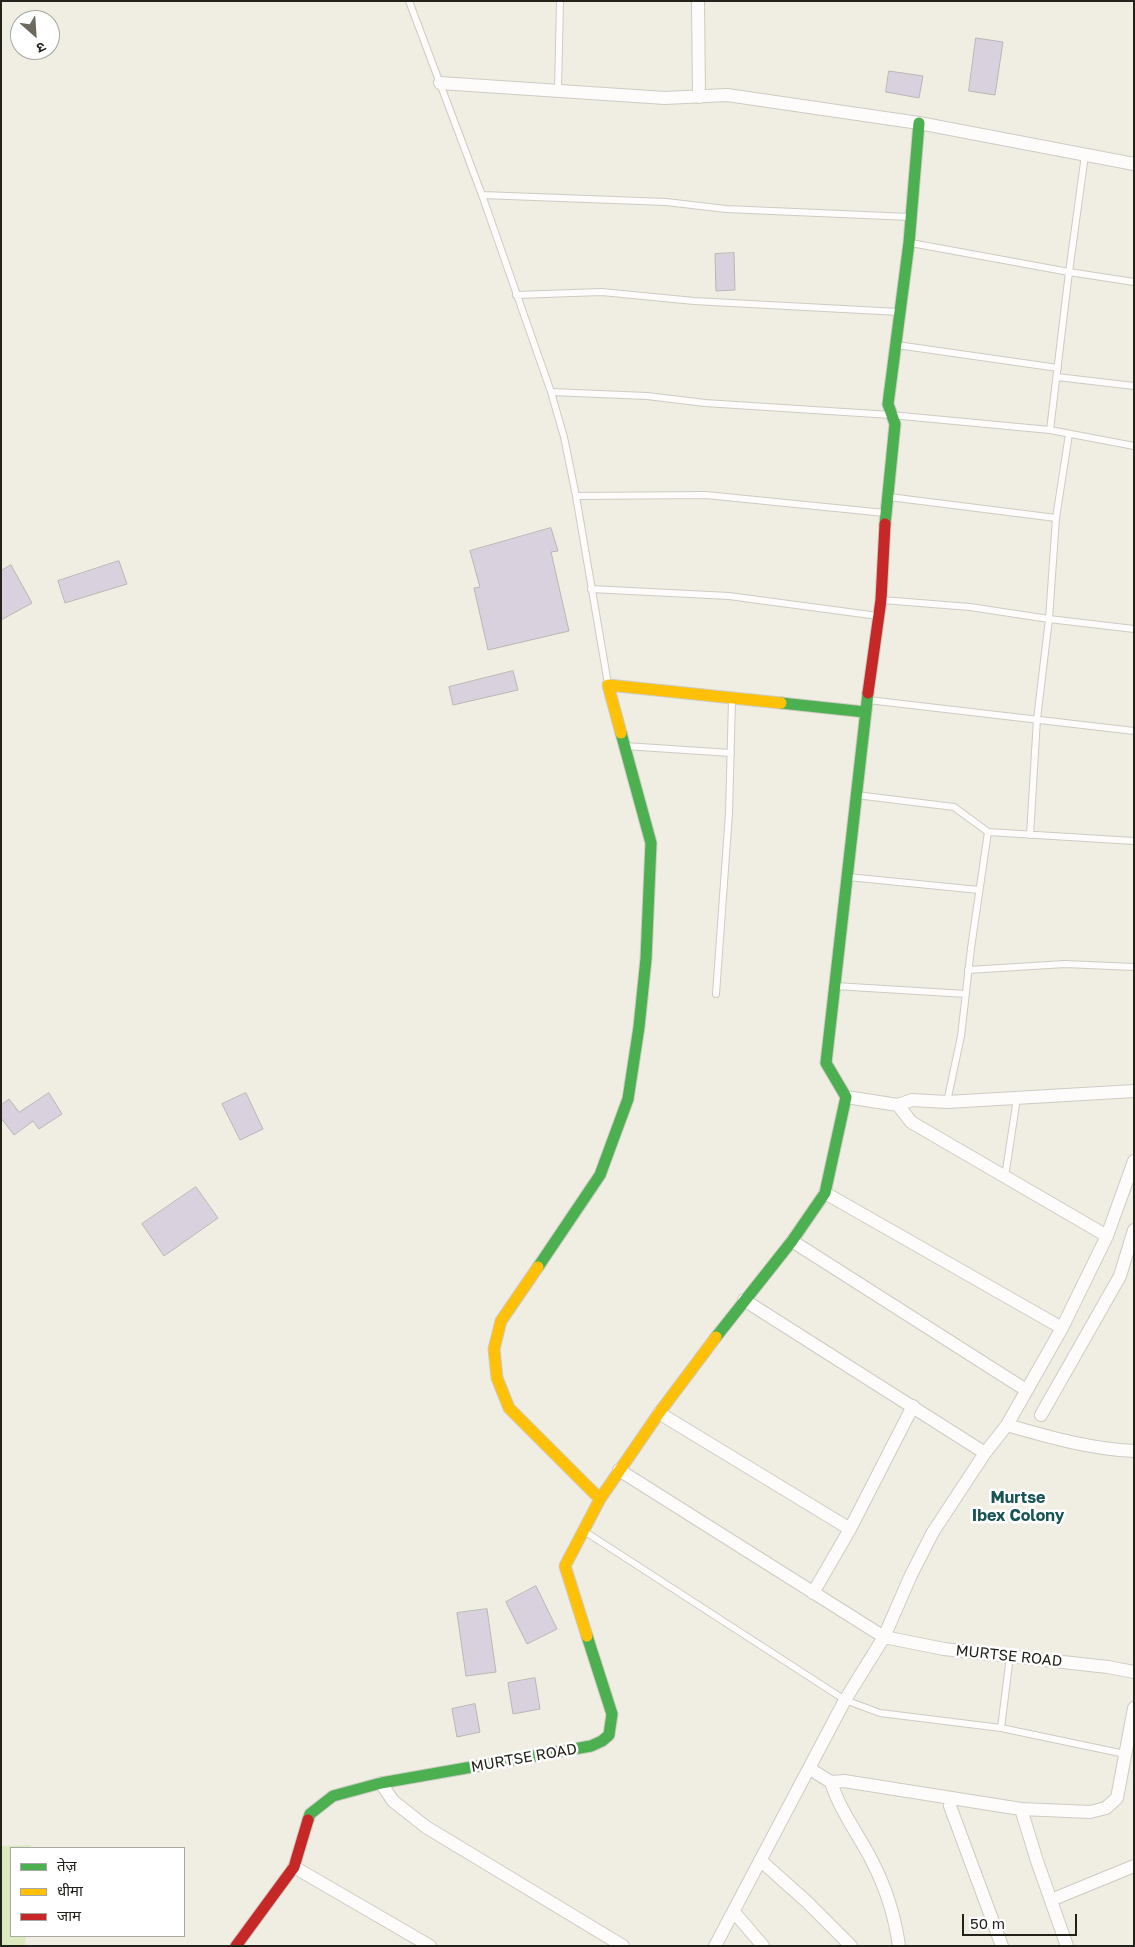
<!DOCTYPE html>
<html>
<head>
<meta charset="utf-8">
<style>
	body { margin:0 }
	#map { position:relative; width:1135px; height:1947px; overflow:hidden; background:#f0eee3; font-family:"Golos Text","Noto Sans Devanagari",sans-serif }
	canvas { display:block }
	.frame { position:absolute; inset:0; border:2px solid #23221a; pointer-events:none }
	.legend { position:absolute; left:10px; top:1847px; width:175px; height:90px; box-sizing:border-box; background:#fff; border:1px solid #a7a7a3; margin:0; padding:6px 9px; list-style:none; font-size:15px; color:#23221a }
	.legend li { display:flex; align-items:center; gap:10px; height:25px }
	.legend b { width:25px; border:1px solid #a7a7a3 }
	.north { position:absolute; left:10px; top:10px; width:50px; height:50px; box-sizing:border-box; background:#fff; border:1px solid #a7a7a3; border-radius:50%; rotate:154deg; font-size:14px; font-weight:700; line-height:20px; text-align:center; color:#23221a }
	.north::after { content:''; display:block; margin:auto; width:18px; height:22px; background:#6b6960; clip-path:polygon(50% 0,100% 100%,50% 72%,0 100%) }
	.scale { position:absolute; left:962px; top:1914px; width:115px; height:22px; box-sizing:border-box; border:2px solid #23221a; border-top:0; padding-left:6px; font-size:15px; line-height:18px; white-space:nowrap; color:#23221a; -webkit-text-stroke:4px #fff; paint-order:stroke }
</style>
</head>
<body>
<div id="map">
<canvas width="1135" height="1947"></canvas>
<div class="frame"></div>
<ul class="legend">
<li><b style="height:6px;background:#4caf50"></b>तेज़</li>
<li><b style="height:6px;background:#ffc107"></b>धीमा</li>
<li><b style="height:6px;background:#c62828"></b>जाम</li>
</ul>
<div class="north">उ</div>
<div class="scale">50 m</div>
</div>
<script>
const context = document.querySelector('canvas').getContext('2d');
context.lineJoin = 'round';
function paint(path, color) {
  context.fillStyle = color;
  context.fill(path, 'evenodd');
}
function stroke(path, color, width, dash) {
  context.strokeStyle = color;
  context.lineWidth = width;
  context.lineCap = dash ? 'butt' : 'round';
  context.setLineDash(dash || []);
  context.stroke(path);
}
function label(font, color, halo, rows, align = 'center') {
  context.font = font + ' "Golos Text",sans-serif';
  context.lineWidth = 5;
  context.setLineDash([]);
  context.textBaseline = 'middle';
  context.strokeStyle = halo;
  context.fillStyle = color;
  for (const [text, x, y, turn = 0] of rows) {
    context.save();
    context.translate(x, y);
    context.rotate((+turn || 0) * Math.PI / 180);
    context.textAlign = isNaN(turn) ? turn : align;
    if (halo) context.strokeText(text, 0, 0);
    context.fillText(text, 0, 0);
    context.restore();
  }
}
const green = new Path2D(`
	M31,1845L30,1848H11V1936H26L25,1946H1V1846Z`);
const building = new Path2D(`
	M976,38L1003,42L995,95L969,91Z
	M889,71L923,76L919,98L886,92Z
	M734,253L735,290L716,291L715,254Z
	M551,528L558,551L551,552L569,631L488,650L474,588L480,587L470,551Z
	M119,561L127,584L65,603L58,581Z
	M11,565L32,603L1,620V571Z
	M513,671L518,690L453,705L449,687Z
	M49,1093L62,1114L39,1129L33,1121L14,1135L1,1118V1105L9,1099L19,1112Z
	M246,1093L263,1129L240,1140L222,1104Z
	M196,1187L218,1218L164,1256L142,1224Z
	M536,1586L557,1629L527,1644L506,1602Z
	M487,1609L496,1672L466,1676L457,1613Z
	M535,1678L540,1709L513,1714L508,1683Z
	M475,1704L480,1732L457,1737L452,1709Z`);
const lane = new Path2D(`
	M409,1L482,195L551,392L564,437L576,496L608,684
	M558,90L560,1
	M482,195L666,202L726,209L910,217
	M911,243L1069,272L1134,282
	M516,295L602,292L694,301L899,312
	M897,345L1058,368
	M1057,377L1134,386
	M551,392L647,396L705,403L891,415L1050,430L1134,446
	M1050,430L1069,272L1085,155
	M576,496L706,495L885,513
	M889,497L1056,518
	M591,589L729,596L878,616
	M882,600L970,607L1049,619L1134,629
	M868,700L1134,731
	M625,746L731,753
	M856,795L954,807L988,832L1134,841
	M1030,835L1037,719L1049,619L1056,518L1069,434
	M848,877L979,890
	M968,970L1065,964L1134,967
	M835,986L966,994
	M716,994L729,813L732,700
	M947,1102L961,1036L971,948L988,832
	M1005,1177L1017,1098
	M584,1531L845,1700L880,1713L1001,1728L1125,1754
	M1001,1728L1010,1656`);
const street = new Path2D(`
	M698,1L699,97
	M440,83L665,98L727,95L919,123L1134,164
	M846,1097L898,1105L911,1122L1107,1236
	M898,1105L912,1100L947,1102L1134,1091
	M825,1193L1062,1328
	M792,1241L1026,1390
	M744,1300L985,1453
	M659,1413L850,1529
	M1041,1415L1120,1276L1134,1230
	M1007,1425C1049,1437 1090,1449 1134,1451
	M619,1470L884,1637L944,1649L1108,1667L1134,1672
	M813,1593L850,1529L913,1406
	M810,1769L831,1782C840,1811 859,1835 872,1861C886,1888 895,1917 899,1946
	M831,1782L844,1781L1021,1809L1090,1812L1106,1808L1117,1798L1134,1708
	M381,1783L393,1801L426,1827L623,1946
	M951,1798L950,1806L1002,1946
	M1021,1809L1037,1861L1067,1946
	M760,1860L806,1901L851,1946
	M294,1867L430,1946
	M1051,1900L1134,1866
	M734,1912L763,1946
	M715,1946L845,1700L884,1637L911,1575L933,1532L985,1453L1007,1425L1062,1328L1107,1236L1134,1161`);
const fast = new Path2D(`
	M885,524L895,424L888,404L909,243L919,123
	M781,703L865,712
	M538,1267L600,1175L628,1099L639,1027L646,959L651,843L621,733
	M716,1337L792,1241L825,1193L846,1097L826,1063L868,693
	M308,1820L310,1814L333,1796L381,1783L591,1746L602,1741L609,1735L612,1714L587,1636`);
const slow = new Path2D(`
	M621,733L608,685L781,703
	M538,1267L501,1321L494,1349L497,1378L509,1408L600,1499
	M587,1636L565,1566L600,1499L659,1413L716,1337`);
const jam = new Path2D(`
	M868,693L881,600L885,524
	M236,1946L294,1867L308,1820`);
const streetNames = [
	["MURTSE ROAD",1009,1656,6],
	["MURTSE ROAD",524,1758,-10]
];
const neighbourhoodNames = [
	["Murtse",1018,1498],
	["Ibex Colony",1018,1516]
];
paint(green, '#dcebbf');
paint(building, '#d9d2de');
stroke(building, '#b8b6b5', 1);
stroke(lane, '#cdcbc3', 8);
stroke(street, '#cdcbc3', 14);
stroke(fast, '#cdcbc3', 13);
stroke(slow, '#cdcbc3', 13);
stroke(jam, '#cdcbc3', 13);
stroke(lane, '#fdfcfb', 6);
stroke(street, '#fdfcfb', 12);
stroke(fast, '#4caf50', 11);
stroke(slow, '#ffc107', 11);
stroke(jam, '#c62828', 11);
label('15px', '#23221a', '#fff', streetNames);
label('bold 16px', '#185455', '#fff', neighbourhoodNames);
</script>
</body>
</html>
